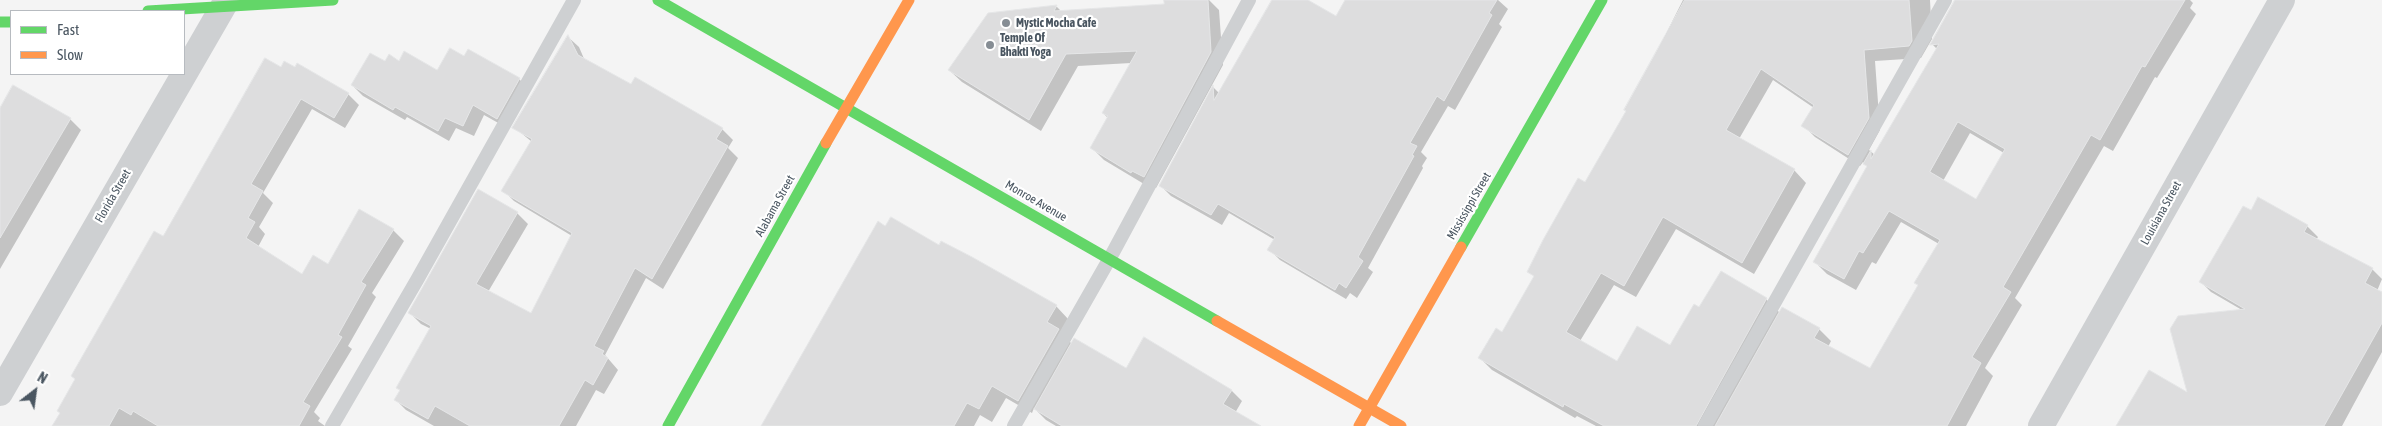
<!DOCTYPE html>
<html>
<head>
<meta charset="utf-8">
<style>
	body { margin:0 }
	#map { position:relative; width:2382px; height:426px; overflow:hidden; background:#f4f4f4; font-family:"Asap Condensed",sans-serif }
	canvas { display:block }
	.legend { position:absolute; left:10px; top:10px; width:175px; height:65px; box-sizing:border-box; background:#fff; border:1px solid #b7bbc0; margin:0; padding:6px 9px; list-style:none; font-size:15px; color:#4a5661 }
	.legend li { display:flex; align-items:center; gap:10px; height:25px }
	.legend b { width:25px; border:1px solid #b7bbc0 }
	.north { position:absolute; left:10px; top:366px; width:50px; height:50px; -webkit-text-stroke:4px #fff; paint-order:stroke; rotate:30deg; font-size:14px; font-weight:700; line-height:20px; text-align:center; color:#4a5661 }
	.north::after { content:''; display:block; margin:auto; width:18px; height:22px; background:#4a5661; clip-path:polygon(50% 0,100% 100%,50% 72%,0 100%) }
</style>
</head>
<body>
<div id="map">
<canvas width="2382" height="426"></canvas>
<ul class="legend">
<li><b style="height:6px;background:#63d668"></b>Fast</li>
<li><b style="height:6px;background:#ff974d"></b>Slow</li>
</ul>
<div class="north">N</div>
</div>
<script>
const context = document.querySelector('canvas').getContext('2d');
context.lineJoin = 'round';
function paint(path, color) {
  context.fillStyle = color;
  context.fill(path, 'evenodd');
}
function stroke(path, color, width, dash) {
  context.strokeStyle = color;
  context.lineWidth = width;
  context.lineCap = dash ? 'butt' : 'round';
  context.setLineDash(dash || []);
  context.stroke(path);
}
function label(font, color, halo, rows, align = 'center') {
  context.font = font + ' "Asap Condensed",sans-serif';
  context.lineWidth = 4.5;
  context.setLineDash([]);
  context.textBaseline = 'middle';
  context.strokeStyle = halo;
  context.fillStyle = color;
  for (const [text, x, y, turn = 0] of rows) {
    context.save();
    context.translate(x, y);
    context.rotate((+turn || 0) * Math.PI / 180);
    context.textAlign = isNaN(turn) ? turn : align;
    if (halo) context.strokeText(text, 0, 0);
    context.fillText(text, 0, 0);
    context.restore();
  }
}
const shadow = new Path2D(`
	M1165,0H1209L1219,10L1223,65L1156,188L1145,182L1144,184L1104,160L1092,148L1108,118L1103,113L1131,63L1078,66L1041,131L962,82L949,70L988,14L1057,7L1061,11L1165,5Z
	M1273,0H1306L1337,18L1346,0H1498L1508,9L1499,24L1502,27L1455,110L1448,106L1421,152L1427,158L1422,166L1423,168L1368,268L1373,272L1357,298L1350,293L1346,299L1280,260L1269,249L1275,240L1229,213L1222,225L1171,196L1160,185L1213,87L1219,93Z
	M1683,0H1930L1932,39L1921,58L1875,61L1880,130L1869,150L1875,155L1937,49L1932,44L1957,0H2190L2193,3L2190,8L2196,14L2157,78L2155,77L2113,151L2104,146L2015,298L2022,305L1985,368L1993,376L1966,426H1596L1577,416L1575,418L1492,370L1480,358L1503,333L1535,277L1529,271L1586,184L1627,111ZM1773,80L1814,108L1803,125L1815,137L1860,166L1863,162L1868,167L1815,262L1827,274L1856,290L1872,262L1876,264L1901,222L1939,244L1919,286L1870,370L1828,347L1831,341L1819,329L1780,313L1766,299L1699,308L1670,347L1617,363L1580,341L1614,285L1636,297L1676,229L1754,274L1806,183L1794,170L1739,139ZM1970,133L2004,153L1977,201L1943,181Z
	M568,37L579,47L585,61L632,86L722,129L733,140L728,148L738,158L663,289L646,278L605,355L618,370L604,394L596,390L576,426H434L406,410L396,400L431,329L421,324L410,313L517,213L528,224L488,292L531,315L572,236L514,201L503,190L532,142L514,127Z
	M468,51L519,79L530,90L509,129L484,115L474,136L456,128L449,141L407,117L405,120L363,96L352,85L385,63L399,62L438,71L464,58Z
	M297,65L348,94L359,105L345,128L312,109L263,193L273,203L259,227L265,234L258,247L302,276L328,265L393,230L404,241L372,293L376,297L348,346L352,349L314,412L320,418L318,421L325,426H63L164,238L281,69L295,68Z
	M0,111L70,119L81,130L0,269Z
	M2251,211L2307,226L2318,237L2316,240L2372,269L2382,279L2377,291L2382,293V352L2342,426H2117L2189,395L2242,310L2211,292L2201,282Z
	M886,227L940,246L1056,306L1069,320L1061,333L1072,344L1127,370L1232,391L1242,401L1235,413L1253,426H1056L1046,420L1034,408L1032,413L1006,398L992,422L980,415L974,426H762Z`);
const building = new Path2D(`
	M1164,0H1208L1211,52L1144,177L1132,171L1131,173L1090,148L1108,116L1102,113L1137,51L1066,54L1029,120L948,70L988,13L1057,5L1054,11L1164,4Z
	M1272,0H1308L1336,16L1345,0H1497L1489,13L1492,15L1444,101L1437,96L1410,143L1417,146L1412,155L1414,156L1358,257L1363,261L1346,288L1339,283L1335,290L1267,250L1275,237L1218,204L1211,215L1159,186L1213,85L1214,100Z
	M1685,0H1909L1912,41L1909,46L1864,50L1869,118L1848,155L1801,126L1814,105L1761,69L1726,130L1795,169L1742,263L1663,217L1624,286L1601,273L1566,332L1617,361L1637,326L1670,345L1694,304L1699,307L1721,271L1767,298L1696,426H1604L1564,404L1563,407L1478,358L1496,328L1502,332L1534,276L1527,272L1543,240L1578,178L1585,182L1626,111L1624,110Z
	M1955,0H2185L2145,67L2142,66L2100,140L2091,135L2003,287L2011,292L1972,357L1981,363L1947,426H1715L1782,307L1820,328L1814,338L1870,368L1918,285L1914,283L1940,240L1889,211L1863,253L1859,251L1844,279L1813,262L1867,166L1863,164L1871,150V159L1939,44L1930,45ZM1958,122L2005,149L1976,199L1930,172Z
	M568,35L578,55L631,84L635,77L723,128L716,139L728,146L652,279L635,268L594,346L604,351L602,354L608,358L593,385L585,380L559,426H470L435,406L428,419L394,400L400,390L396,388L431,326L408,313L478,189L518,212L476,284L531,313L572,233L501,191L532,139L512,128Z
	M450,48L464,56L468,49L520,78L497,119L473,105L463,126L445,118L438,131L395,107L393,110L351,85L370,53L385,61L389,54L399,61L404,51L437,70Z
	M265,58L281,67L284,61L295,67L297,63L349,93L334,118L301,99L251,184L263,191L248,218L255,222L246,238L302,274L313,255L328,264L359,209L394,229L361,282L366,285L338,335L342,337L303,402L310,406L299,426H158L133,411L131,415L119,408L109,426H52L60,413L57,411L75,379L71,376L154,231L163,236Z
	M13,85L71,118L0,238V108Z
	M2258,197L2308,225L2304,232L2373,268L2365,283L2382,292V323L2324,426H2116L2149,370L2187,392L2170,329L2178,316L2245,309L2199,282L2243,206L2251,210Z
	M891,217L939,245L941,241L972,257L1057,305L1047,322L1059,329L1018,401L992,386L979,409L967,403L954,426H761L878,221L885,226Z
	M1144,337L1232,390L1223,404L1261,426H1062L1034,409L1074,338L1126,368Z`);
const lane = new Path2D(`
	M332,426L417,280L574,0
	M1014,426L1110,258L1249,0
	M1705,426L1945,0`);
const street = new Path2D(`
	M0,393L227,0
	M2041,426L2282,0`);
const fast = new Path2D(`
	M658,0L1217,321
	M148,11L333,0
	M0,22H11
	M1461,247L1602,0
	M668,426L826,143`);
const slow = new Path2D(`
	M826,143L909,0
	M1217,321L1401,426
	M1359,426L1461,247`);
const markers = [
	[1006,23,5,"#868d94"],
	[990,45,5,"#868d94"]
];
const poiNames = [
	["Mystic Mocha Cafe",1016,23],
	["Temple Of",1000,38],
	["Bhakti Yoga",1000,52]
];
const streetNames = [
	["Florida Street",113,196,-60],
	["Monroe Avenue",1036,201,30],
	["Alabama Street",775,206,-61],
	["Mississippi Street",1469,206,-60],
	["Louisiana Street",2161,213,-61]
];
paint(shadow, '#0003');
paint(building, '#ddddde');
stroke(building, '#e5e6e7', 1);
stroke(lane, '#ced0d2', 14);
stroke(street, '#ced0d2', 26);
stroke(fast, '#63d668', 11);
stroke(slow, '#ff974d', 11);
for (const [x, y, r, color] of markers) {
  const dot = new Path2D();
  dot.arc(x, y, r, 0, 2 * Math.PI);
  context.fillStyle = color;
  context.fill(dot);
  stroke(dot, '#fff', 2);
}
label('bold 12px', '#4a5661', '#fff', poiNames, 'left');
label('12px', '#4a5661', '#fff', streetNames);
</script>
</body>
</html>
